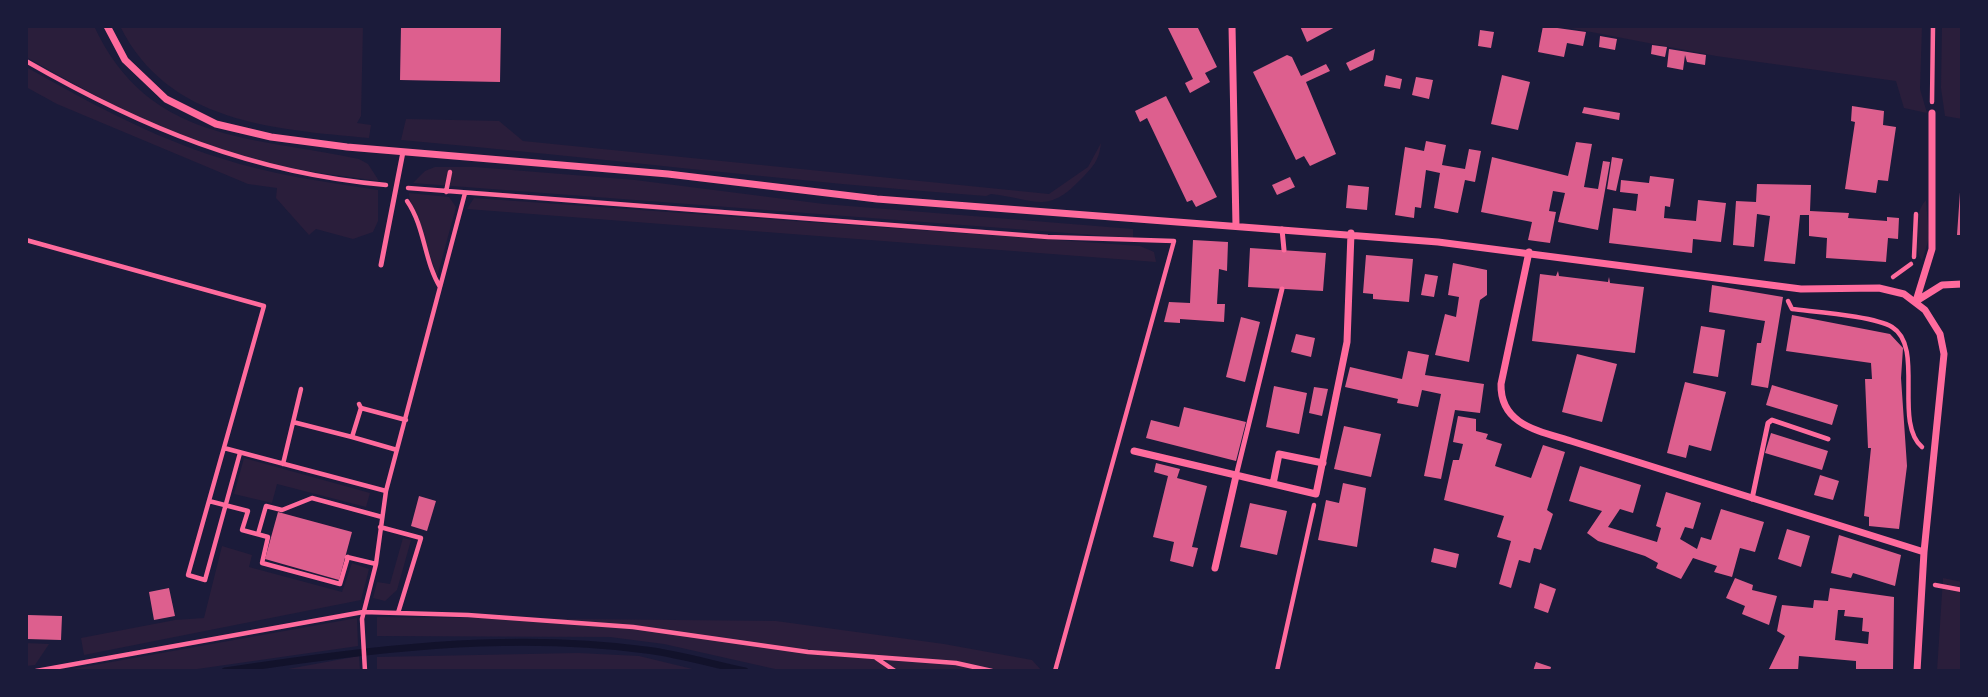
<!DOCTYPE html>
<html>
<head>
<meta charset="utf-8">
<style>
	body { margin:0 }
	#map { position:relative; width:1988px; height:697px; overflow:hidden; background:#1b1b3a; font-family:Commissioner,sans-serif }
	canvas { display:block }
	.frame { position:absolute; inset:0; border:28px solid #1b1b3a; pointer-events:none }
</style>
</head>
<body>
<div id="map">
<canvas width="1988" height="697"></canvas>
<div class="frame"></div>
</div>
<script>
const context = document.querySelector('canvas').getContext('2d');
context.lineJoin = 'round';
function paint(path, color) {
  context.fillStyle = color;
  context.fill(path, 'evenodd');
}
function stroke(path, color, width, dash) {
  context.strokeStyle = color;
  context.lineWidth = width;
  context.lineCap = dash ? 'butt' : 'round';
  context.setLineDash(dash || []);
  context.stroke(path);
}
const green = new Path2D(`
	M26,26H94C148,143 252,136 359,159L368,164L379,181C335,175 290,170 247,158C169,137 95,96 26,57Z
	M120,26H363L361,116L357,123L371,125L369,138C273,129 168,123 120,26Z
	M1560,26H1922L1920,89L1927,113L1904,108L1896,81L1716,56Z
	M1942,26H1962V119L1945,116L1941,88Z
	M26,67C88,102 152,137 220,158C272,175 325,182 378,190V221L373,232L353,239L316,229L309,235L276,198L277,188L248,184L57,104L26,87Z
	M406,119L499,121L523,141L1049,194L1088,167L1101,143C1099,161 1093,167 1080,180C1046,216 1033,198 991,194L986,196C791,182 596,157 401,140Z
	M435,167H475L635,180L824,204L1133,229V238L413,183L425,171Z
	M409,193L449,197L456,207L437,277C433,258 408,202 409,193Z
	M474,198L1140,246L1154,252L1156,262L467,209Z
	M1926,200L1929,238L1922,261C1913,248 1914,212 1926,200Z
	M244,458L370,493L366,507L277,484L272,503L234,494Z
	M403,538L411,540L397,590L385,601L373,598L377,582L390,584Z
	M222,546L252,555L249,567L342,592L352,563L369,569L361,600L84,655L81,638L175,620L204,618Z
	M1943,578L1962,582V671H1937Z
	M377,617L776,621L944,644L1032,660L1042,671H784L664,644L610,637L377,636Z
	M357,618L358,646L183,671H61Z
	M26,643L49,644L35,665L26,666Z
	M578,653L639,656L701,671H377V657Z
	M359,656L360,671H277Z`);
const stream = new Path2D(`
	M225,671C363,650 507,631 646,650C679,654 712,664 745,671`);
const building = new Path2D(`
	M401,26H501L500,82L400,80Z
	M1167,26H1197L1217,67L1205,73L1210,82L1190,93L1185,83L1193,79Z
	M1300,26H1337L1307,42Z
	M1543,26L1586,32L1583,46L1567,43L1564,57L1538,52Z
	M1480,30L1494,32L1491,48L1478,46Z
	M1600,36L1617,39L1615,50L1599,47Z
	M1652,45L1667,47L1665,57L1651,54Z
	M1375,49L1373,60L1350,71L1346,63Z
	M1669,49L1706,55L1705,65L1687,62L1685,55L1683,70L1667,67Z
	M1287,55L1292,57L1301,76L1326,64L1330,71L1306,82L1336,154L1310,166L1304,156L1296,160L1253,72Z
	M1386,75L1402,79L1400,89L1384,86Z
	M1502,75L1530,82L1518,130L1491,124Z
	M1416,77L1433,80L1429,99L1412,95Z
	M1166,96L1217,197L1196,207L1192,200L1187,202L1147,118L1140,122L1135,111Z
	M1852,106L1884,111L1883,125L1896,127L1888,181L1878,180L1876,193L1845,189L1855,122L1851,121Z
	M1584,107L1620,113L1619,120L1582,113Z
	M1426,141L1446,145L1442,165L1465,169L1469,149L1481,151L1475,182L1465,180L1458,213L1434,208L1440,173L1426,170L1421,208L1415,207L1414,218L1395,215L1405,147L1424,151Z
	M1576,142L1592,144L1584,187L1598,189L1603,161L1610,162L1598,230L1558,222L1565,193L1553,191L1549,211L1556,212L1550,243L1528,240L1532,222L1481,212L1492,157L1568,176Z
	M1612,157L1623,159L1616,191L1607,189Z
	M1650,176L1674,179L1670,207L1665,206L1664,218L1696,221L1698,200L1726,203L1721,242L1693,239L1692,253L1609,243L1613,208L1636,211L1638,194L1620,192L1621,180L1649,183Z
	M1290,177L1295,187L1277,195L1272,185Z
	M1757,184L1811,185L1810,211L1849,213L1848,218L1887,221V217L1899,218L1898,239L1888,238L1886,262L1826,258L1827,238L1809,236V215H1800L1795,264L1764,261L1770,216L1757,214L1754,247L1733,245L1736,201L1756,202Z
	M1348,185L1369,187L1367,210L1346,208Z
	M1960,192H1962V235H1957Z
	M1193,240L1228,242L1227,271L1219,269L1217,304H1225L1224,322L1180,319V323L1164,322L1169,302L1190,303Z
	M1250,248L1326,253L1323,291L1248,287Z
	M1366,255L1413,259L1409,302L1373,299V294L1363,293Z
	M1453,263L1487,270V295L1480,300L1469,362L1435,355L1445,314L1456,317L1459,297L1448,295Z
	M1558,271L1559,276L1608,282L1609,277L1610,283L1644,287L1635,353L1532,341L1540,274L1556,276Z
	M1425,274L1438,276L1434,297L1421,295Z
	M1712,285L1783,297L1768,388L1751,385L1757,343H1761L1765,321L1709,312Z
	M1792,315L1890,334L1903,348L1901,378L1907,466L1899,529L1869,526V517L1864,516L1871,448H1868L1865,379H1872L1871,363L1786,351Z
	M1241,317L1260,322L1245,382L1226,377Z
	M1701,326L1725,330L1718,377L1693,373Z
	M1296,334L1315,338L1311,357L1291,352Z
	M1408,351L1429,355L1425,375L1484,384L1480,413L1455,410L1441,479L1424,476L1441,394L1422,390L1418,407L1397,403L1398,399L1345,387L1350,367L1402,379Z
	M1577,354L1617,364L1602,422L1562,412Z
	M1685,382L1726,392L1711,451L1689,445L1686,458L1667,453Z
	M1772,385L1838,405L1832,425L1766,405Z
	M1274,386L1307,393L1299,434L1266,427Z
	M1314,387L1328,389L1322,416L1309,413Z
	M1184,407L1246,422L1236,461L1146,438L1151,420L1179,427Z
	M1458,416L1476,419V431L1488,434L1486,439L1502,444L1495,466L1531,478L1543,445L1565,452L1547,510L1553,514L1541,550L1534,548L1530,563L1519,560L1511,588L1499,584L1511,541L1497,537L1504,516L1444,500L1453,460H1459L1463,444L1453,442Z
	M1344,426L1381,434L1371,477L1334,469Z
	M1771,433L1828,451L1822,470L1765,453Z
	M1156,463L1180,469L1177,478L1207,486L1192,547L1198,548L1193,567L1170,561L1174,542L1153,537L1168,476L1154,472Z
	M1580,466L1641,485L1633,513L1620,509L1608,527L1657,542L1661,528L1656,526L1666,492L1701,503L1693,529L1685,527L1680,539L1697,549L1701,537L1711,540L1721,509L1764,522L1755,552L1740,548L1732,577L1714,572L1717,566L1693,558L1681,579L1656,568L1658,563L1645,556L1598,541L1587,533L1602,511L1569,501Z
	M1820,475L1839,481L1833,500L1814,495Z
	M1343,483L1366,488L1357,547L1318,540L1326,500L1339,503Z
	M419,496L436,501L427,531L411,526Z
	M1250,503L1287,511L1277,555L1240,547Z
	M278,512L352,532L339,580L265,559Z
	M1787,529L1810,536L1801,567L1778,559Z
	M1839,535L1901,555L1895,586L1853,573L1851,578L1831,573Z
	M1434,548L1459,554L1456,568L1431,562Z
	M1735,578L1753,585L1752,590L1777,596L1769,625L1742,614L1745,606L1726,598Z
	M1540,583L1556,589L1548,613L1534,608Z
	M169,588L175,616L154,620L149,592Z
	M1830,588L1894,597L1893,671H1856V661L1799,656L1798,671H1768L1785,636L1777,631L1782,605L1813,608L1814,600L1828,601ZM1838,610H1845L1844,616L1863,618L1862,631L1869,632L1868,644L1835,640Z
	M28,615L62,616L61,640L27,639Z
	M1536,662L1551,667L1550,671H1533Z`);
const path = new Path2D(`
	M26,61C143,128 251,173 386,185
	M1932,102L1933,26
	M408,188L1048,237L1174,241L1055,671
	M446,192L450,172
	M407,201C425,227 424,261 440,287
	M26,240L264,306L188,575L205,580L240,453
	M1914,257L1916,214
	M1893,277L1911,264
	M1788,301L1792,309C1815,312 1874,316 1892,327C1925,347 1893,422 1922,447
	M359,404L361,408L352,437L397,450
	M361,408L406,420
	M293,422L352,437
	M224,448L386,491
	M283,464L301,389
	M209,501L248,511L242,530L268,537L262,563L340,584L348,557
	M380,527L421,538L398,613
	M258,534L266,506L282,510L312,498L382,517
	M347,557L376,564
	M1935,585L1962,590
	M876,658L895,671
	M36,671L363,612L468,615L633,627L808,652L956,663L992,671
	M365,671L362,619L376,564L386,491L465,193
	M1277,671L1314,505`);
const service = new Path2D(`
	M1282,229L1284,250
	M381,265L403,152
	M1236,476L1282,289
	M1752,499L1768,423L1772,420L1828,439`);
const minor = new Path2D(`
	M107,26L125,60L166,99L216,124L271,137L347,147L668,174L877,199L1438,242L1801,289L1879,288L1904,294L1925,310L1940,334L1944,354L1924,552L1917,671
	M1232,26L1236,226
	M1529,252L1501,384C1500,425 1539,431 1571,441L1924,552
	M1918,300L1942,285L1962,284
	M1916,301L1932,249V113
	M1134,451L1316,494L1347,342L1351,233
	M1273,484L1279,454L1323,463
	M1215,568L1236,476`);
paint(green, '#2a1e3b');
stroke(stream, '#12122b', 7);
paint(building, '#dd5f8e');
stroke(path, '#ff6b9d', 4.5);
stroke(service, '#ff6b9d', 5);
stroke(minor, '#ff6b9d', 7);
</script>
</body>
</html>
